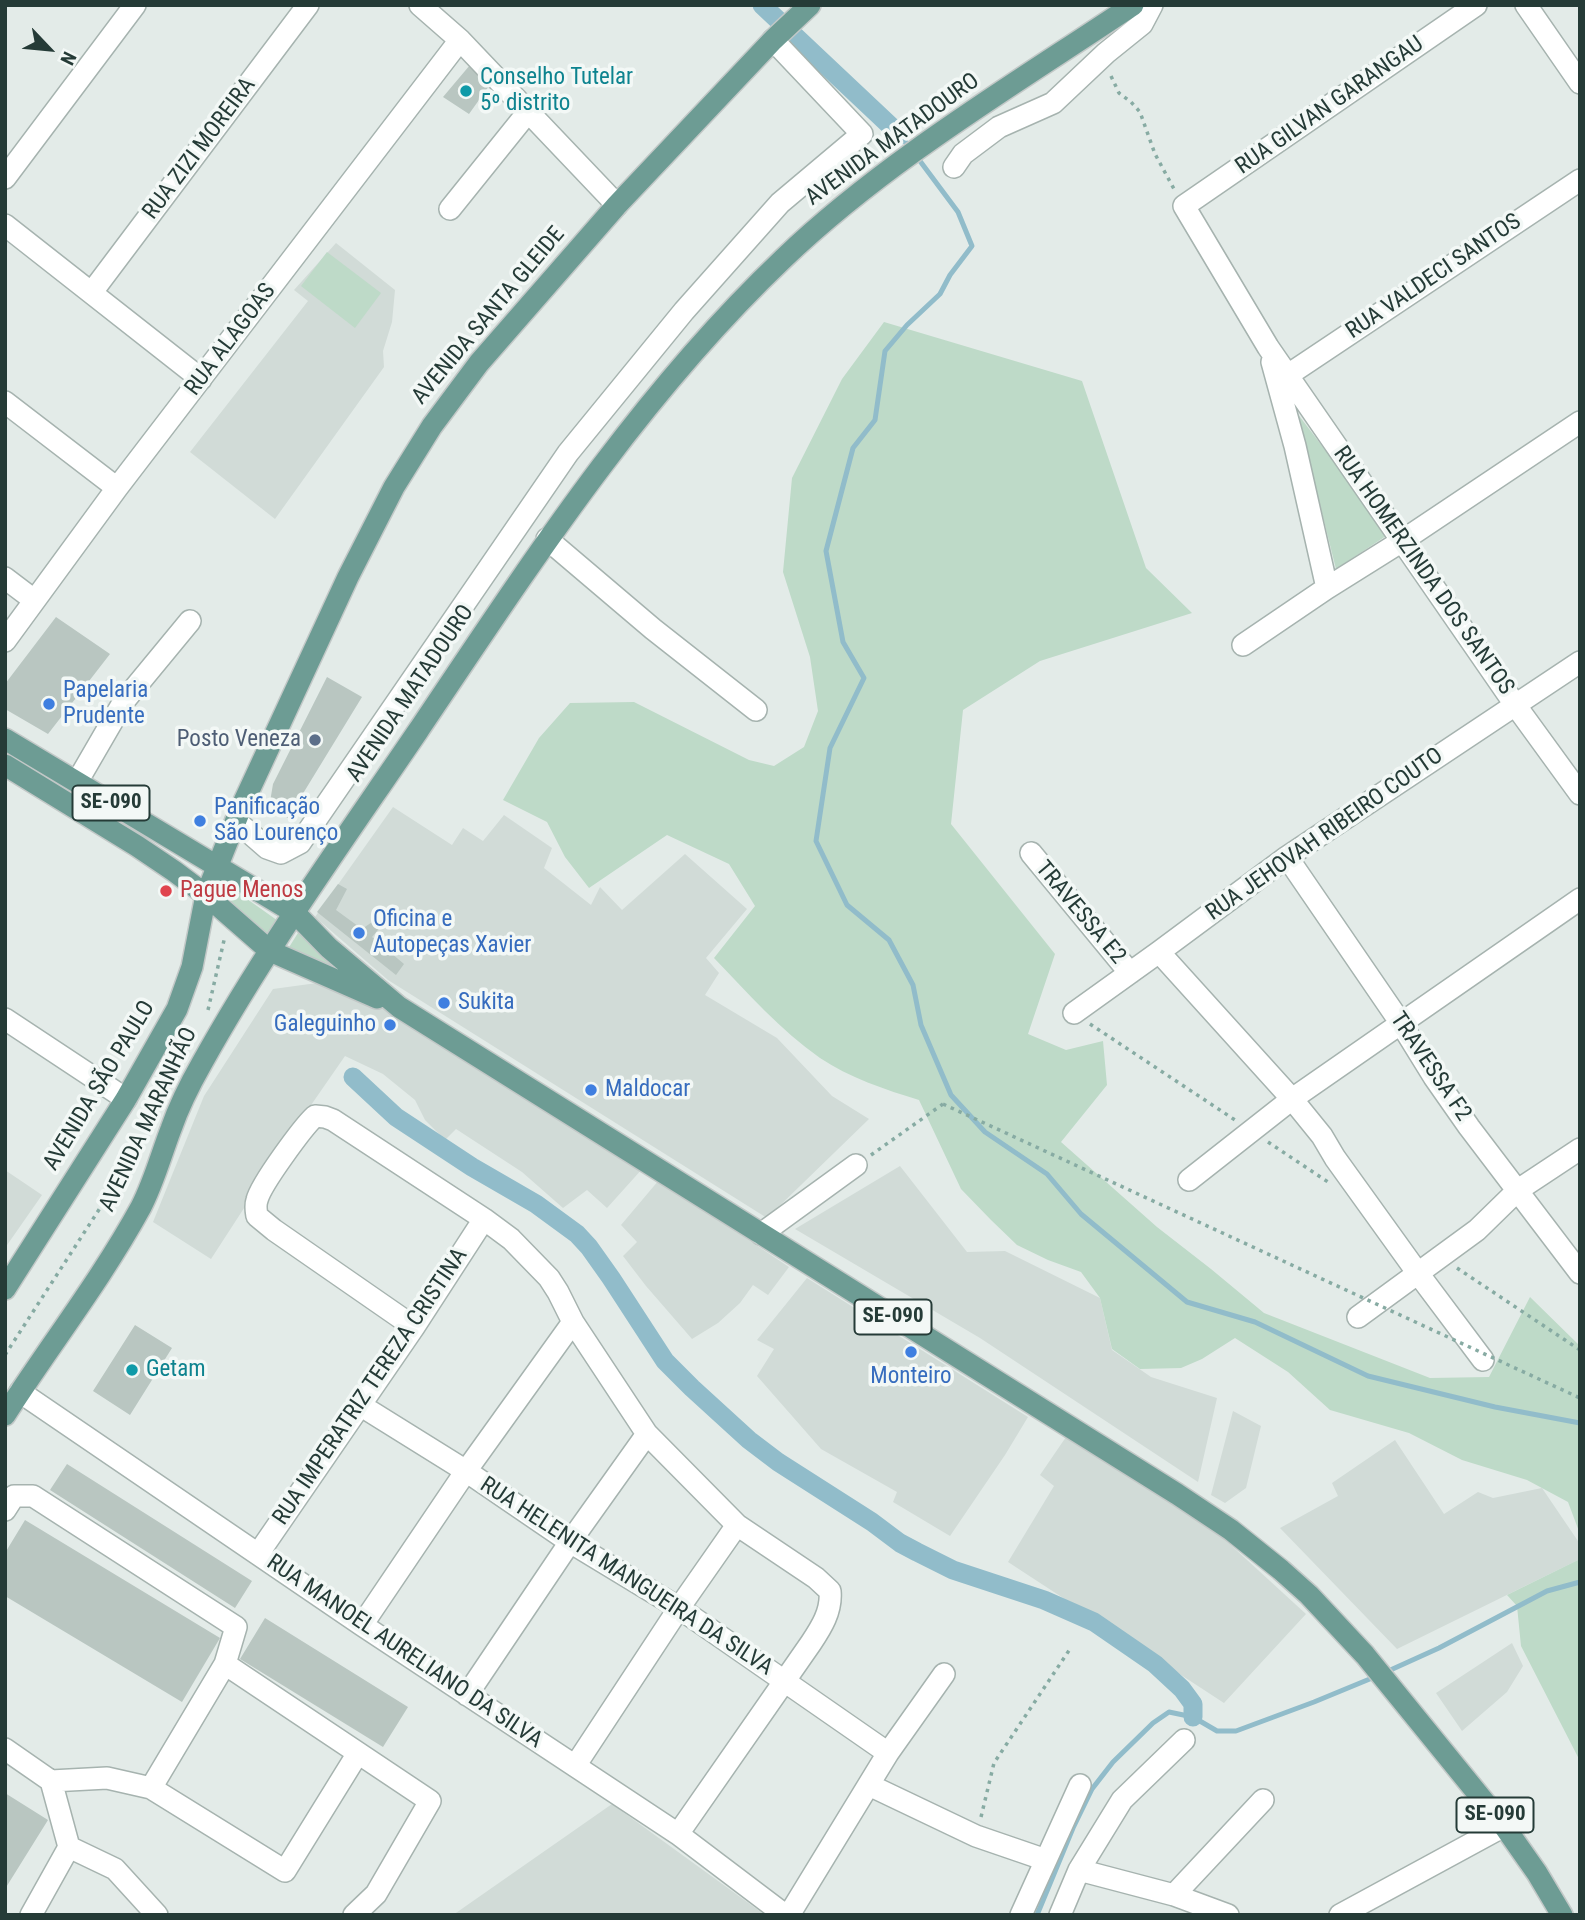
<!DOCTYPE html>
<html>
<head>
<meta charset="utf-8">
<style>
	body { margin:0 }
	#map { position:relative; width:1585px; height:1920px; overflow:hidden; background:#e3ebe8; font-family:"Roboto Condensed",sans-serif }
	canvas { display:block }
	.frame { position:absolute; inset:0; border:7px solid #253b37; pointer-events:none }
	.north { position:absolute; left:14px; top:14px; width:70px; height:70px; -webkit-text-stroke:5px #f3f8f6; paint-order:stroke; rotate:116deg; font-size:19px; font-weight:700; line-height:28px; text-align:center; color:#253b37 }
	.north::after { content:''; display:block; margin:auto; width:24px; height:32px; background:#253b37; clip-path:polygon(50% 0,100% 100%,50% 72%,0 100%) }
</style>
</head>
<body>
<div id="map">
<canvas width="1585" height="1920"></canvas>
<div class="frame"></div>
<div class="north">N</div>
</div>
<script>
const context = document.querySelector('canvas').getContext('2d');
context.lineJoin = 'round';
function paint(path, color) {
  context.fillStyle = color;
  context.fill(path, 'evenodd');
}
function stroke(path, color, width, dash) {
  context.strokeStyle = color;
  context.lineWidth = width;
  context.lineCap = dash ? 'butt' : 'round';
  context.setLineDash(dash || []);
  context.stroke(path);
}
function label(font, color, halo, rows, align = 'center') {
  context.font = font + ' "Roboto Condensed",sans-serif';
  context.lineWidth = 7;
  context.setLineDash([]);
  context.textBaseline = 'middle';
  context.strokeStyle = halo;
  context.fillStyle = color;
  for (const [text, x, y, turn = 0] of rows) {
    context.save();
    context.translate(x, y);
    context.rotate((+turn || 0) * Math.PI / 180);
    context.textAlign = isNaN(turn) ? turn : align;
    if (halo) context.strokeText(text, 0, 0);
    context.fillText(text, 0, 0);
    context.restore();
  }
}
const built = new Path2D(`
	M336,243L395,290L392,322L383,351L384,367L275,519L190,452L308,301L294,290Z
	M393,807L452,845L463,828L483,841L504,815L552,848L544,868L591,905L600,887L622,910L685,854L747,909L706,958L719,973L705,995L777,1038L832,1096L869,1119L767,1218L388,980L315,917Z
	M317,983L395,1010L643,1168L607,1208L587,1190L563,1208L522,1172L456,1129L445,1140L425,1120L415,1100L383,1074L345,1056L309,1108L211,1259L153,1222L204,1096L273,989Z
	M900,1166L967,1252L1005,1251L1100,1298L1112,1350L1151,1377L1217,1398L1198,1482L980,1338L795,1229Z
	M5,1170L42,1195L5,1248Z
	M659,1180L789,1267L768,1295L753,1285L740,1303L718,1323L692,1339L646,1286L623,1256L637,1242L621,1225Z
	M807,1278L1028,1417L1005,1455L950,1536L893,1502L897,1492L821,1449L757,1376L774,1349L757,1340Z
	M1233,1411L1261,1426L1246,1488L1225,1503L1211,1495Z
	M1066,1437L1210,1526L1306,1614L1224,1703L1008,1562L1054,1486L1040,1475Z
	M1395,1440L1444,1514L1478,1492L1493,1498L1542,1488L1580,1544V1559L1397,1649L1280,1528L1338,1496L1332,1483Z
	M1512,1643L1523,1666L1507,1692L1462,1731L1436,1693Z
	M612,1804L765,1915H453Z`);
const green = new Path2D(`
	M327,252L381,293L355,328L301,286Z
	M884,322L1082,381L1146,568L1192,613L1040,661L963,710L951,824L1055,954L1028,1034L1066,1050L1103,1041L1107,1085L1061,1142L1157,1227L1211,1269L1264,1313L1430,1378L1489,1377L1530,1297L1580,1346V1534L1568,1502L1527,1480L1462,1460L1409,1433L1330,1410L1288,1372L1235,1338L1202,1359L1181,1368L1140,1369L1112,1349L1100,1298L1081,1272L1048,1260L1017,1245L991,1220L961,1189L919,1100C886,1090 848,1077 820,1058C780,1030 748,993 714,958L755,906L729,864L667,835L589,888L565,857L547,822L503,800L539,738L570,703L634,702L749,760L774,766L804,747L818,711L810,657L783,572L792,478L842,379Z
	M1297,413L1389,534L1336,569Z
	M223,882L281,923L271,940L217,894Z
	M303,925L370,991L286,952Z
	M1580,1559V1761L1521,1646L1517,1606L1507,1595Z`);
const stream = new Path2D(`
	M900,135L911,149
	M917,157L958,212L972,246L950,275L940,294L907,325L885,351L875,420L853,448L826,551L843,642L864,678L830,748L816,841L847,905L889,940L913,985L921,1025L951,1095L985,1132L1047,1174L1081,1214L1187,1302L1255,1322L1368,1376L1495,1407L1580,1423
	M1386,1672L1439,1648L1547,1591L1580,1582
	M1037,1915L1073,1828L1092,1789L1113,1762L1153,1723L1169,1712L1193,1717L1217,1731H1236L1314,1702L1377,1676`);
const canal = new Path2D(`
	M762,5L900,135
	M353,1077L396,1117L472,1167L536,1204L577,1234L589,1247L611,1278L665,1361L692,1388L749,1440L778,1462L872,1522L900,1543L917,1552L953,1570L1044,1600L1094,1622L1155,1664L1182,1689L1193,1704V1717`);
const building = new Path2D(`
	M470,65L478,67L489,86L469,114L443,97Z
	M56,617L110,654L48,734L5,709V684Z
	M327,677L362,697L288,818L269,808L273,784Z
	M338,884L347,889L336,910L362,929L375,920L382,925L372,937L404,964L396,975L317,912Z
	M135,1325L172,1348L130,1415L93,1391Z
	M67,1464L252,1581L235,1608L50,1490Z
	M25,1520L220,1638L182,1702L5,1596V1553Z
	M265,1618L408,1707L383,1747L240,1659Z
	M5,1793L48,1820L5,1889Z`);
const path = new Path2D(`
	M1111,76L1119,93L1131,102L1140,112L1155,154L1174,189
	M208,1010L225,936
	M1090,1024L1235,1120
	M1268,1142L1328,1182
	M871,1155L943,1104
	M1457,1268L1580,1350
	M5,1355L113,1188L158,1103
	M981,1817L994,1763L1070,1649`);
const minor = new Path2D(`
	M420,5L460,40L617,205
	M1476,5L1184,206L1268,347L1516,706L1580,794
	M1526,5L1580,83
	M954,167L963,154L999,127L1053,103L1106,53L1142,24L1152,5
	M5,178L135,5
	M450,209L528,112
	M5,225L201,379
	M92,292L308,5
	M1272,362L1295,446L1327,588
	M1288,375L1580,180
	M5,402L117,488
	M547,539L653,629L756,710
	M5,578L34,600
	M5,641L117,488L460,40
	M1243,645L1327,588L1402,541L1580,422
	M77,782L124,701L190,621
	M236,821L267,848L281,853L300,843L568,453L684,311L780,203L862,134L773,40
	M1031,853L1130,973
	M1287,857L1400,1022L1434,1077L1469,1127L1580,1273
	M1159,952L1292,1099L1322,1136L1335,1158L1417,1272L1483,1360
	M1074,1013L1159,952L1287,857L1580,662
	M5,1019L126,1099
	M1189,1180L1292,1099L1580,899
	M761,1234L856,1165
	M1358,1317L1477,1230L1518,1190L1580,1149
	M414,1327L274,1230L257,1216C256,1210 255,1206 257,1200C261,1184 303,1127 315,1116L325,1117L333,1120L484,1219L511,1239L549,1278L558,1292L573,1322L647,1434L737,1525L816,1578L830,1591C832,1611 821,1628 811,1643L678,1834
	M20,1392L362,1625L678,1834L785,1915
	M360,1405L466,1471L570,1542L679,1608L888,1753
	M5,1510L14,1496H33L236,1627L225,1664L430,1801L376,1894L354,1915
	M258,1554L414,1327L484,1219
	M362,1625L466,1471L573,1322
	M467,1695L570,1542L647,1434
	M5,1749L51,1781L69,1847L31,1915
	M575,1766L679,1608L737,1525
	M51,1781L107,1778L151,1788L285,1871L358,1753
	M869,1785L976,1836L1046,1860
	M151,1788L225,1664
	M69,1847L115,1869L157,1915
	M1079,1870L1174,1895L1228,1915
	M1174,1895L1263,1800
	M789,1915L888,1753L944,1674
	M1021,1915L1080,1785
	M1060,1915L1079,1870L1122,1800L1184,1740
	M1340,1915L1504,1826`);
const major = new Path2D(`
	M5,739L295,913L329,948L399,1007L1177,1494L1231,1530L1281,1570L1309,1595L1365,1655L1504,1826L1537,1873L1562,1915
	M5,765L137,846L174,871L206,895L270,951L377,998
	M5,1289L126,1099L177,1009L192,967L206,895L240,810L348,577L394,487L432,426L479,363L617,205L773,40L810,5
	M5,1415C50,1345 101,1280 141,1207C154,1182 161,1155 171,1129C179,1106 190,1084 202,1063C266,948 344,840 418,731C529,566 638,397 783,259C885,161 1015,84 1133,5`);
const pathBridge = new Path2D(`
	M943,1104L1580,1398`);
const markers = [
	[466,91,7,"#0f9aa8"],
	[49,704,7,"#3f7fe0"],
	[315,740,7,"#5c6f8a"],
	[200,821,7,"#3f7fe0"],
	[166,891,7,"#e0444e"],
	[359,933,7,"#3f7fe0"],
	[444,1003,7,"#3f7fe0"],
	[390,1025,7,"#3f7fe0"],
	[591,1090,7,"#3f7fe0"],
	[911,1352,7,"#3f7fe0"],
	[132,1370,7,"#0f9aa8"]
];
const shields = [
	[111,803,77],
	[893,1317,77],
	[1495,1815,77]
];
const shieldNames = [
	["SE-090",111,803],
	["SE-090",893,1317],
	["SE-090",1495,1815]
];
const cultureNames = [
	["Conselho Tutelar",480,78],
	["5º distrito",480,104],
	["Getam",146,1370]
];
const streetNames = [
	["RUA GILVAN GARANGAU",1330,106,-35],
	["AVENIDA MATADOURO",893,140,-36],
	["RUA ZIZI MOREIRA",200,149,-53],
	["RUA VALDECI SANTOS",1434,277,-34],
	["AVENIDA SANTA GLEIDE",489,316,-50],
	["RUA ALAGOAS",231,340,-53],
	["RUA HOMERZINDA DOS SANTOS",1423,571,55],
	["AVENIDA MATADOURO",411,694,-56],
	["RUA JEHOVAH RIBEIRO COUTO",1325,835,-35],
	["TRAVESSA E2",1080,913,50],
	["TRAVESSA F2",1430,1067,56],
	["AVENIDA SÃO PAULO",100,1086,-59],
	["AVENIDA MARANHÃO",149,1120,-65],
	["RUA IMPERATRIZ TEREZA CRISTINA",371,1387,-56],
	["RUA HELENITA MANGUEIRA DA SILVA",626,1577,33],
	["RUA MANOEL AURELIANO DA SILVA",404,1652,34]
];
const shopNames = [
	["Papelaria",63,691],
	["Prudente",63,717],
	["Panificação",214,808],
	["São Lourenço",214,834],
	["Oficina e",373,920],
	["Autopeças Xavier",373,946],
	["Sukita",458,1003],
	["Galeguinho",376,1025,"right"],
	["Maldocar",605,1090],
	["Monteiro",911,1377,"center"]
];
const serviceNames = [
	["Posto Veneza",301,740]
];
const healthNames = [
	["Pague Menos",180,891]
];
paint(built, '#d1dbd7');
paint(green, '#bedac8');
stroke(stream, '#91bcca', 5);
stroke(canal, '#91bcca', 19);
paint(building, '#b9c6c1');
stroke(minor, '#a6b3af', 24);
stroke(major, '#c2c8c7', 24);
stroke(path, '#87aba3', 3.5, [3.5, 5]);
stroke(minor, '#fff', 21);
stroke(major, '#6d9c94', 21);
stroke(pathBridge, '#87aba3', 3.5, [3.5, 5]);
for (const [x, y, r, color] of markers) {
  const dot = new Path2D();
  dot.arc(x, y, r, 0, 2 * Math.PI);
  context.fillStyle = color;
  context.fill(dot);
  stroke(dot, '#f3f8f6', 2.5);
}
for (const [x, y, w] of shields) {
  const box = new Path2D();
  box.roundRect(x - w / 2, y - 17.5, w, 35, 5);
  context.fillStyle = '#f3f8f6';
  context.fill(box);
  stroke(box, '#253b37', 2);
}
label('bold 21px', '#253b37', null, shieldNames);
label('23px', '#0d838f', '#f3f8f6', cultureNames, 'left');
label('23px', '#253b37', '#f3f8f6', streetNames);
label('23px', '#366cbe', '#f3f8f6', shopNames, 'left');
label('23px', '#4e5e75', '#f3f8f6', serviceNames, 'right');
label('23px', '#be3a42', '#f3f8f6', healthNames, 'left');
</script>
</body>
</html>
